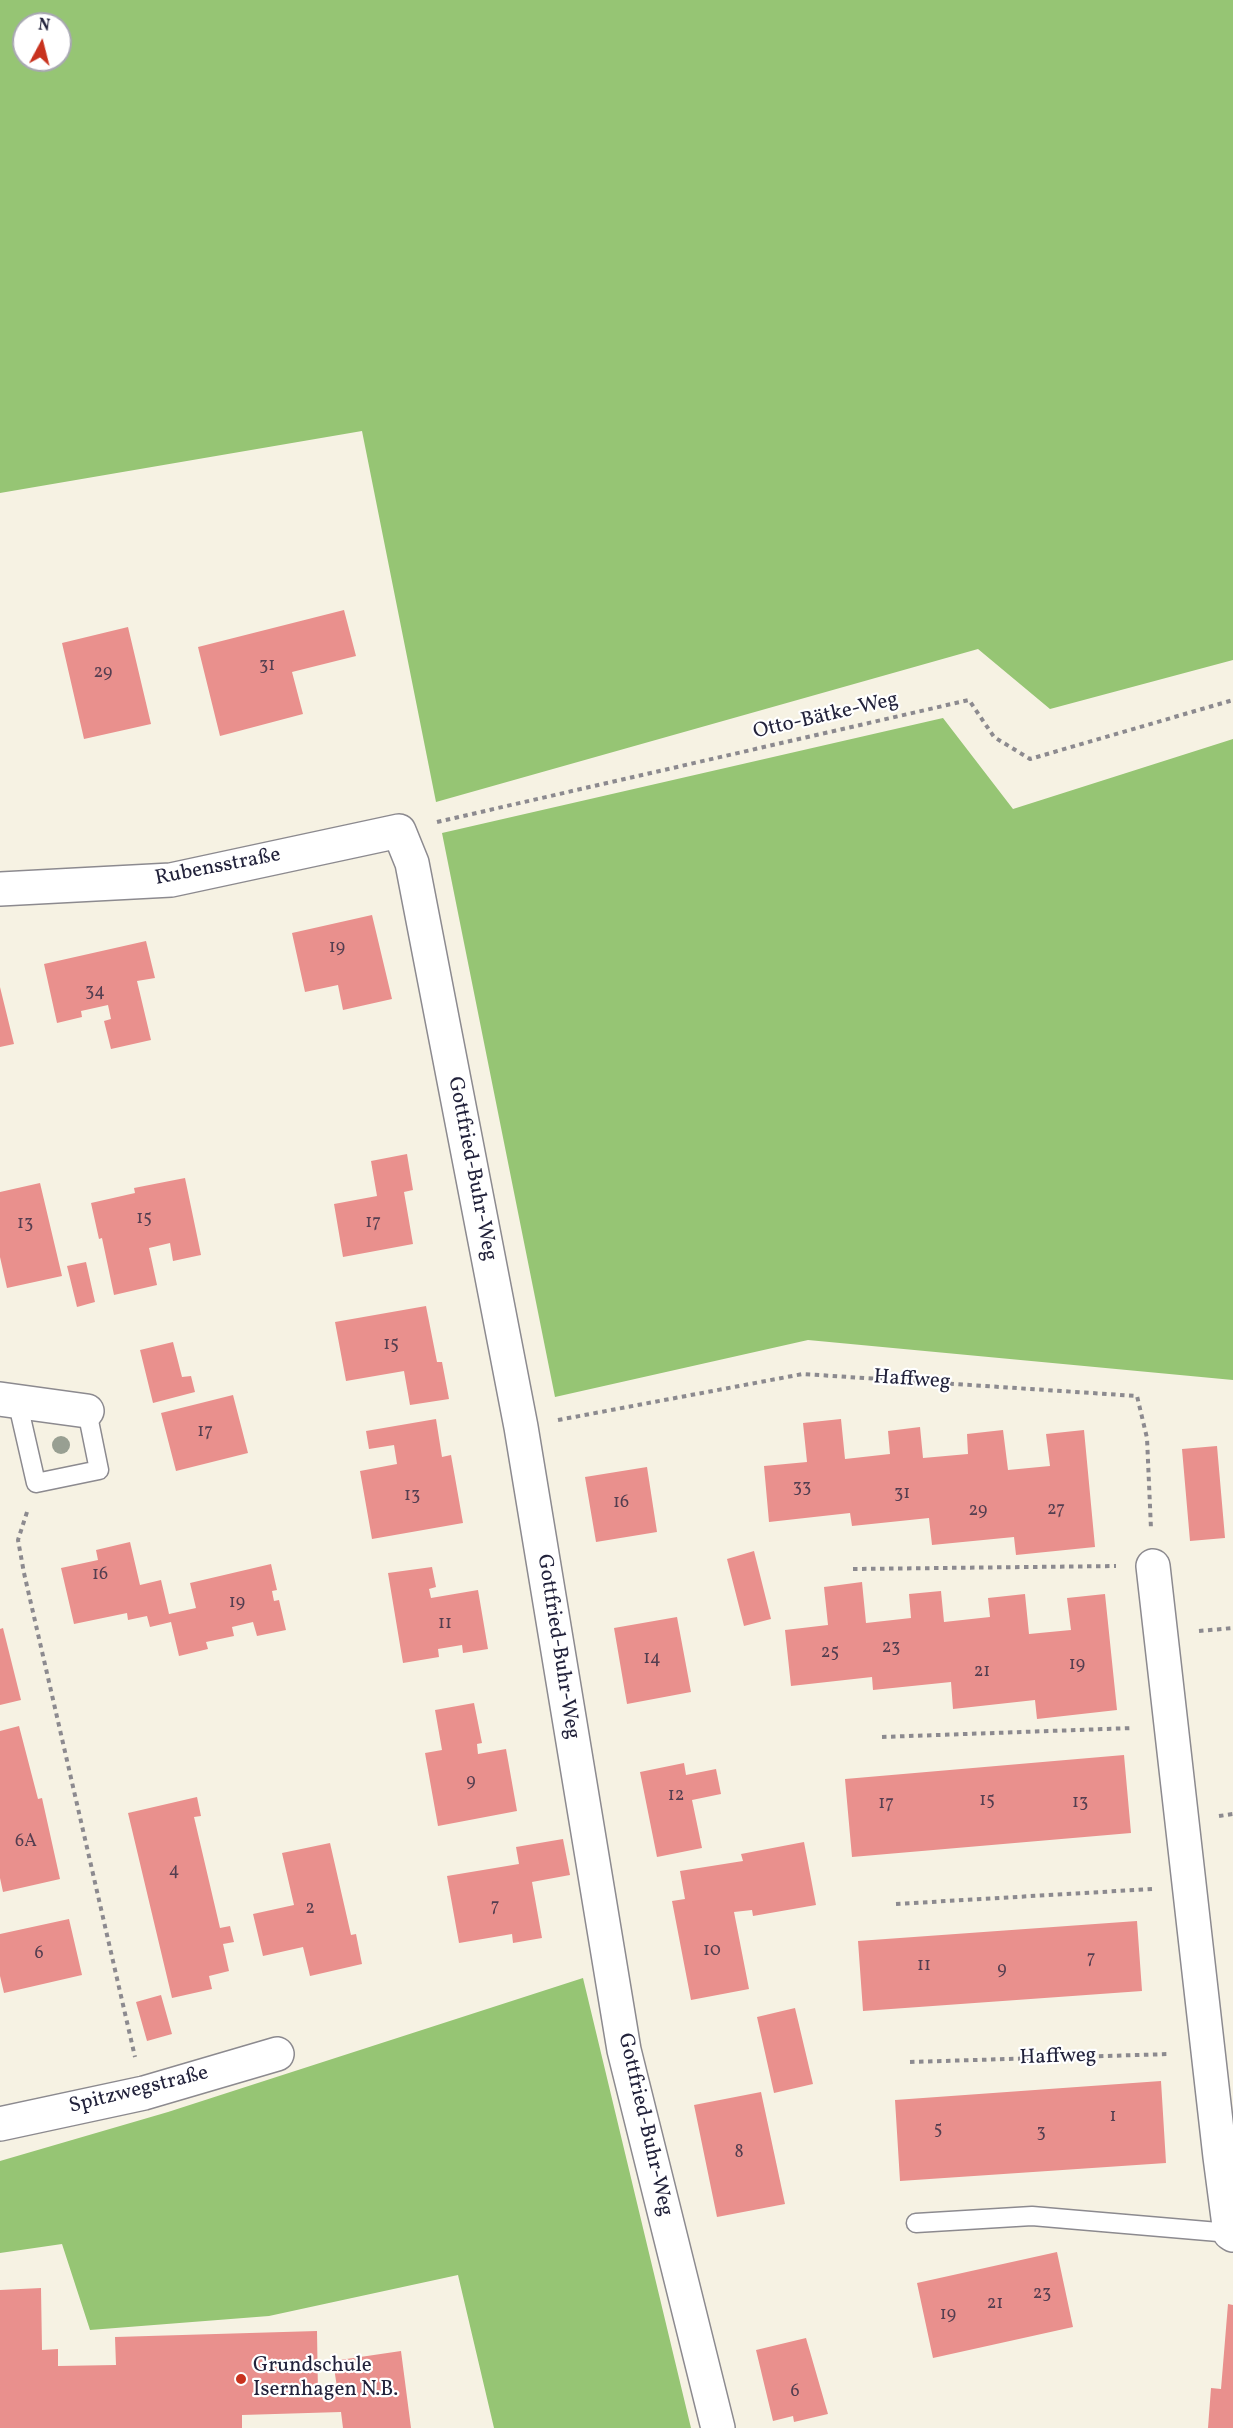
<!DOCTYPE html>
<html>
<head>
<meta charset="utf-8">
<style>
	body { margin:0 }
	#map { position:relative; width:1233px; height:2428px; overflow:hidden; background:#f6f2e3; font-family:Vollkorn,serif }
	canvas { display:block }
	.north { position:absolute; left:12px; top:12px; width:60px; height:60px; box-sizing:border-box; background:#fff; border:2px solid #a7a7b1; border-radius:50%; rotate:7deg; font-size:16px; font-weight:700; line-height:24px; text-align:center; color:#22223b }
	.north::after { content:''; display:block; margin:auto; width:21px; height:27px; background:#c8321e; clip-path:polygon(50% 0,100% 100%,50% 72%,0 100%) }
</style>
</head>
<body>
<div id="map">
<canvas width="1233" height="2428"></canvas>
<div class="north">N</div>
</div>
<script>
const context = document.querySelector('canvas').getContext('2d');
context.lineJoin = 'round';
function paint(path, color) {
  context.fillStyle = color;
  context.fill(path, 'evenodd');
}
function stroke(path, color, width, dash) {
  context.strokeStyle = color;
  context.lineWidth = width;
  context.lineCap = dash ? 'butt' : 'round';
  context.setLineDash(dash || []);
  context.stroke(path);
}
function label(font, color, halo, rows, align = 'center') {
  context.font = font + ' Vollkorn,serif';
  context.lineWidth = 4.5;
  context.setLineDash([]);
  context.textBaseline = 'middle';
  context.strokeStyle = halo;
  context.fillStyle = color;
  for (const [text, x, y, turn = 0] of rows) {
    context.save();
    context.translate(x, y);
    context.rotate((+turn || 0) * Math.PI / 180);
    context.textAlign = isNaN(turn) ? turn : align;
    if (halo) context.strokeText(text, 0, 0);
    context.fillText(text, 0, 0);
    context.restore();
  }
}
const green = new Path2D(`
	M0,0H1233V660L1050,709L978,649L436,802L362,431L0,493ZM24,24H60V60H24Z
	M943,718L1013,809L1233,739V1380L808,1340L555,1397L442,833Z
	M583,1978L691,2428H494L458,2275L269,2316L90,2330L62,2244L0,2253V2161L168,2112Z`);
const building = new Path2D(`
	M344,610L356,656L292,672L303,714L220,736L198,647Z
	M128,627L151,724L84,739L62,643Z
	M372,915L392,999L343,1010L338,985L305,992L292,933Z
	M146,941L155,978L137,981L151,1040L111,1049L104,1021L111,1019L108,1005L81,1011L82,1017L57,1023L44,964Z
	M0,987L14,1044L0,1047Z
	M407,1154L413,1190L404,1192L413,1244L343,1257L334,1204L377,1196L371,1161Z
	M185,1178L201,1255L173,1261L170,1243L149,1248L157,1285L114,1295L102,1238L99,1239L91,1203L135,1193L134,1188Z
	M40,1183L62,1276L7,1288L0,1257V1192Z
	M86,1262L95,1302L77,1307L67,1266Z
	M426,1306L437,1362H442L449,1399L410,1405L404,1371L346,1381L335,1322Z
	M173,1342L182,1377L191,1376L195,1392L153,1403L140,1350Z
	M233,1395L248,1453L176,1471L161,1413Z
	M436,1419L442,1457L451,1455L463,1523L372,1539L360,1471L397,1464L394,1445L369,1449L366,1431Z
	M841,1419L845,1459L890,1454L888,1431L920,1427L923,1458L968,1454L967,1434L1003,1430L1008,1470L1050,1466L1046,1434L1084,1430L1095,1547L1016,1555L1014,1537L932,1545L929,1518L852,1526L850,1513L769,1522L764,1466L807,1462L803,1423Z
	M1217,1446L1225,1538L1190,1541L1182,1449Z
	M647,1467L657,1532L596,1542L585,1477Z
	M130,1542L140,1585L161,1580L169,1614L196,1608L190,1583L271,1564L277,1590L272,1591L274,1601L279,1600L286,1630L257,1636L253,1622L232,1627L234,1636L206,1642L208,1649L179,1656L171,1622L150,1627L147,1616L128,1620L127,1613L74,1624L61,1568L98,1560L96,1550Z
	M754,1551L771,1619L744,1626L727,1559Z
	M432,1567L436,1587L429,1589L431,1598L478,1590L488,1649L463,1653L462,1645L438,1649L439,1657L403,1663L388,1573Z
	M862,1582L866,1623L911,1618L909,1594L941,1591L944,1622L990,1617L988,1598L1025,1594L1029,1634L1071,1630L1067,1598L1105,1594L1117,1710L1037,1719L1035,1700L953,1709L951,1682L873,1690L872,1677L791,1686L785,1630L828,1625L824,1587Z
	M677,1617L691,1692L627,1704L614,1628Z
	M3,1628L21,1700L0,1705V1629Z
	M474,1703L482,1743L477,1744L478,1754L506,1749L517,1811L438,1826L425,1753L442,1750L435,1710Z
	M19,1726L38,1799L42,1798L60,1879L3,1892L0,1878V1731Z
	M1124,1755L1131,1833L852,1857L845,1779Z
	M684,1763L686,1775L716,1769L721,1794L692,1800L702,1848L657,1857L640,1772Z
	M197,1797L201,1816L194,1817L220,1928L230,1926L234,1942L223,1944L229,1971L209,1976L212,1989L172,1998L128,1813Z
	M563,1839L570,1875L532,1882L542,1938L513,1943L512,1934L459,1943L447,1876L519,1864L516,1847Z
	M804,1842L816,1905L753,1916L752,1910L734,1912L749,1989L691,2000L672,1901L685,1899L680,1871L743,1861L741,1854Z
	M330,1843L351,1935L356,1934L362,1964L310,1976L303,1947L263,1956L253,1914L294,1905L282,1853Z
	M69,1919L82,1975L4,1993L0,1976V1934Z
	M1137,1921L1142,1991L863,2011L858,1941Z
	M161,1995L172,2034L147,2041L136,2002Z
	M795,2008L813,2084L774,2093L757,2017Z
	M1161,2081L1166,2163L900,2181L895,2100Z
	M761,2092L785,2204L717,2217L694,2105Z
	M1057,2252L1073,2327L933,2358L917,2283Z
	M41,2288L42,2350L58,2349V2366L116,2365L115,2337L317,2331L318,2395L338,2394L333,2361L401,2351L411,2428H343L341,2412L242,2415V2428H0V2290Z
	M1228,2304L1233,2305V2428H1208L1211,2388L1221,2389Z
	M806,2338L828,2414L794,2422L793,2416L773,2421L756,2350Z`);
const path = new Path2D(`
	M437,822L969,700L994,737L1030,759L1233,700
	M558,1420L803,1374L1137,1396L1147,1438L1151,1529
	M27,1512L18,1540L24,1573L135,2057
	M853,1569L1116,1566
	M1199,1631L1233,1628
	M882,1737L1133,1728
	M1219,1816L1233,1814
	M896,1904L1152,1889
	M910,2062L1170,2054`);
const lane = new Path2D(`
	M17,1400L36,1483L99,1470L87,1411
	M916,2223L1032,2216L1230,2233`);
const street = new Path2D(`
	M0,889L171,880L399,831L412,863L521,1427L624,2050L718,2428
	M0,1399L87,1411
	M1153,1566L1220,2157L1230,2233L1233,2235
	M0,2124L144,2093L277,2054`);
const trees = [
	[61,1445]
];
const markers = [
	[241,2379,6,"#c8321e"]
];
const numberNames = [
	["31",267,667],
	["29",103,674],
	["19",337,949],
	["34",95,993],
	["15",144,1220],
	["17",373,1224],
	["13",25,1225],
	["15",391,1346],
	["17",205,1433],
	["33",802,1489],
	["31",902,1495],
	["13",412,1497],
	["16",621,1504],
	["27",1056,1511],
	["29",978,1512],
	["16",100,1576],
	["19",237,1604],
	["11",445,1625],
	["23",891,1649],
	["25",830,1654],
	["14",652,1660],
	["19",1077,1666],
	["21",982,1673],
	["9",471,1783],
	["12",676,1797],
	["15",987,1802],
	["13",1080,1804],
	["17",886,1805],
	["6A",26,1843],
	["4",174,1872],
	["7",495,1908],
	["2",310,1910],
	["10",712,1952],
	["6",39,1955],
	["7",1091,1960],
	["11",924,1967],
	["9",1002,1971],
	["1",1113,2118],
	["5",938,2131],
	["3",1041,2134],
	["8",739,2154],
	["23",1042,2295],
	["21",995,2305],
	["19",948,2316],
	["6",795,2393]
];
const streetNames = [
	["Otto-Bätke-Weg",826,717,-13],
	["Rubensstraße",218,868,-11],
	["Gottfried-Buhr-Weg",471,1169,79],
	["Haffweg",912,1381,4],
	["Gottfried-Buhr-Weg",557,1647,81],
	["Haffweg",1058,2058,-2],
	["Spitzwegstraße",139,2091,-14],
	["Gottfried-Buhr-Weg",644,2125,77]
];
const poiNames = [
	["Grundschule",253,2367],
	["Isernhagen N.B.",253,2391]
];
paint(green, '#96c574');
paint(building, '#e9908d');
stroke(lane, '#8c8a8f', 21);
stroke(street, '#8c8a8f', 36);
stroke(path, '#8c8a8f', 4, [4.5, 4.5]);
stroke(lane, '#fff', 18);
stroke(street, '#fff', 33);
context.fillStyle = '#989f92';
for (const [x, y] of trees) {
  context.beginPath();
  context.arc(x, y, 9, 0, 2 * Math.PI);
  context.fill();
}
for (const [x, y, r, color] of markers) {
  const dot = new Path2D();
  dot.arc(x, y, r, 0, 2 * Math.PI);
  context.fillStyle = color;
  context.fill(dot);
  stroke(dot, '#fff', 2);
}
label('18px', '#543e50', null, numberNames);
label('21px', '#22223b', '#fff', streetNames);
label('21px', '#22223b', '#fff', poiNames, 'left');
</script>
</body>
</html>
